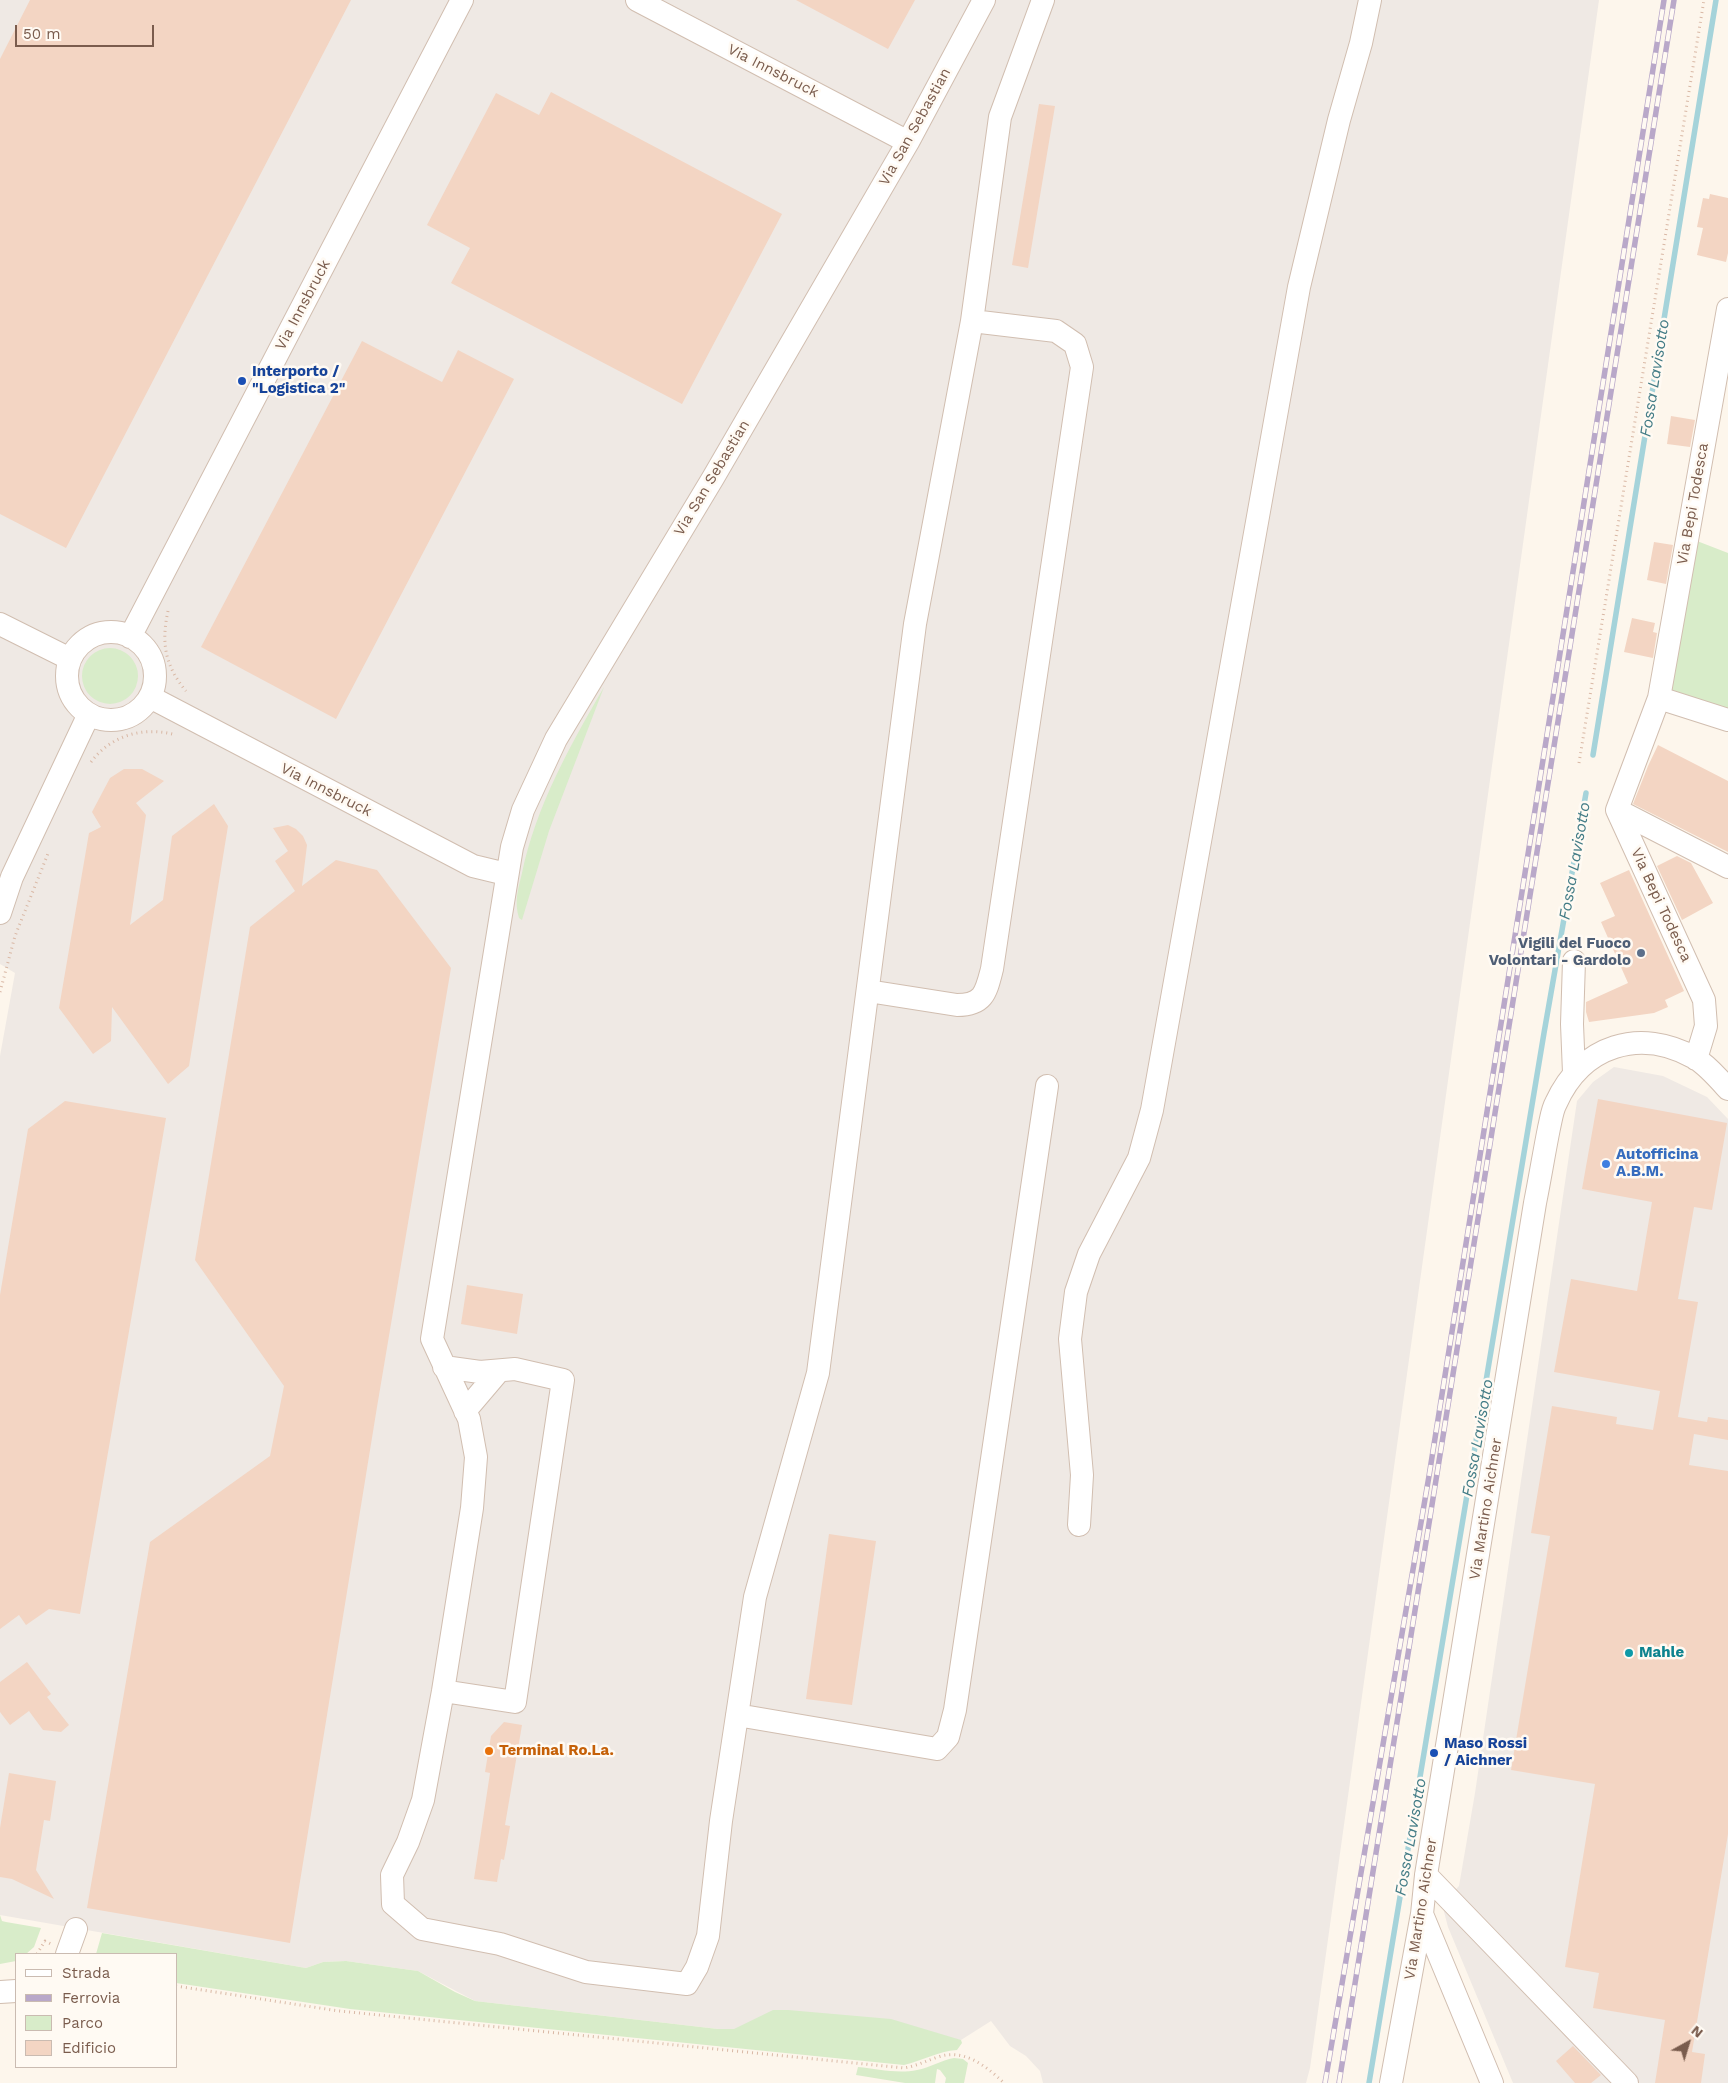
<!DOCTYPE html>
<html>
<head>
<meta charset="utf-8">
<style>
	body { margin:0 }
	#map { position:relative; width:1728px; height:2083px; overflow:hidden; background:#fdf6ec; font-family:"Work Sans",sans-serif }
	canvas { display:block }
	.legend { position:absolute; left:15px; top:1953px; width:162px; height:115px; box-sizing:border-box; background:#fffaf3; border:1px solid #cabbb1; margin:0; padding:6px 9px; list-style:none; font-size:15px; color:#7a5c4d }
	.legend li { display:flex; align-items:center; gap:10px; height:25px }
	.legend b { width:25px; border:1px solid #cabbb1 }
	.north { position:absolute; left:1663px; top:2018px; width:50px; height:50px; -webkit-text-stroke:4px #fffaf3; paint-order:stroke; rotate:39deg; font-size:14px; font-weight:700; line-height:20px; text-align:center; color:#7a5c4d }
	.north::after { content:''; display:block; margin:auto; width:18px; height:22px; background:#7a5c4d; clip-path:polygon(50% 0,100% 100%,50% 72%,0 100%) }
	.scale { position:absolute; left:15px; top:25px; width:139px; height:22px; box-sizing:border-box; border:2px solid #7a5c4d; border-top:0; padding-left:6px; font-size:15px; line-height:18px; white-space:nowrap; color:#7a5c4d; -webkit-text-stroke:4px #fffaf3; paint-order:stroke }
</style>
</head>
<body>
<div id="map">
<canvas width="1728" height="2083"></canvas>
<ul class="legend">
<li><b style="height:6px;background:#fff"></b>Strada</li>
<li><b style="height:6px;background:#b9a8c9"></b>Ferrovia</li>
<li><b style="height:14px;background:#d8ecc9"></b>Parco</li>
<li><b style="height:14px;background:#f3d5c3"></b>Edificio</li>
</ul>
<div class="north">N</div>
<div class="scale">50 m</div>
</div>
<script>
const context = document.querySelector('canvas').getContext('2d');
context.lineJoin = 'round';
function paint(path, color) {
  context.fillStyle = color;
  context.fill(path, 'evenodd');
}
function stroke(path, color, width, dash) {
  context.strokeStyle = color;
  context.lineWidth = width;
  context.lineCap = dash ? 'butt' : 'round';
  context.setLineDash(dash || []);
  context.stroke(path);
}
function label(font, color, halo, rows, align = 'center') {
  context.font = font + ' "Work Sans",sans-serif';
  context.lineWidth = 5;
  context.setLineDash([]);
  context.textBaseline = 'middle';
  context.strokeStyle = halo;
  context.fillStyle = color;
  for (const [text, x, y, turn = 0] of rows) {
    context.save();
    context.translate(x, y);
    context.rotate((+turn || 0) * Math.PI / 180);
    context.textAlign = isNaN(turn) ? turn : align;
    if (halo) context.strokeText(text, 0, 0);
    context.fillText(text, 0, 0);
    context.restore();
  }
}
const industrial = new Path2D(`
	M0,0H1599L1310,2068L1306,2083H1043L1040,2071L1026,2056L1010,2046L991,2021L961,2040L718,2029L475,2001L418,1971L346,1961L323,1962L306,1968L0,1915V1056L15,973L0,964Z
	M1614,1067L1663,1076L1707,1097L1728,1119V2083H1513L1448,1927L1442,1904L1459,1886L1475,1793L1577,1101L1593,1082Z`);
const green = new Path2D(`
	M1697,541L1728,553V714L1669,695Z
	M82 676a28 28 0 1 1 56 0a28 28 0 1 1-56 0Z
	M604,687L549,831L522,920L519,918C514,901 518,890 522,873C536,806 570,746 604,687Z
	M0,1915L2,1921L6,1922L41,1928L34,1947L26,1954H16V1961L0,1964Z
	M102,1933L306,1968L323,1962L346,1961L418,1971L455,1992L475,2001L718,2029H734L773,2010H788L891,2019L961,2040L962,2043L957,2050C938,2051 922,2061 904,2065L350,2009L176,1983V1954H96Z
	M954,2058L963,2059L968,2063L964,2083H945L946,2078L940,2070L937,2069L935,2083H905L856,2075L858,2067C877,2069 898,2074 917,2070C930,2068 941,2060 954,2058Z`);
const stream = new Path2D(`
	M1593,755L1716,0
	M1369,2083L1544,1033L1586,793`);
const building = new Path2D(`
	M30,0H351L66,548L0,514V59Z
	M796,0H915L888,49Z
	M551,92L782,214L682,404L451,283L470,248L427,225L496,93L539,115Z
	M1039,104L1055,106L1028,268L1012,265Z
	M1710,194L1728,198V253L1726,262L1697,255L1703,228L1697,227L1703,198L1709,199Z
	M362,341L442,382L458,350L514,379L336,719L201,647Z
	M1671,416L1695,420L1690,447L1667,444Z
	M1654,542L1673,545L1666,584L1647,580Z
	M1632,618L1655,623L1653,632L1657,633L1653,658L1624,652Z
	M1658,745L1728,781V852L1633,804L1648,766Z
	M124,769H142L164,781L136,803L146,815L130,925L163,900L172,836L214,804L228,826L189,1066L168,1084L112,1007L111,1041L93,1054L59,1008L89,833L101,827L92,812L110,778Z
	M288,825L296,829L303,836L307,845L302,886L336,860L377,870L451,968L377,1407L290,1943L87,1908L150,1542L270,1456L284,1386L195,1260L250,927L295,891L275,861L288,851L273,828Z
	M1677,856L1691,863L1713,903L1682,920L1657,866Z
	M1629,870L1684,991L1665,1000L1668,1007L1654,1013L1589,1022L1586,1012V1002L1628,983L1601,922L1615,916L1600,883Z
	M1598,1099L1727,1123L1712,1210L1694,1207L1678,1299L1698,1302L1678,1417L1707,1422L1708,1417L1728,1420V1440L1694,1434L1689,1465L1728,1471V1834L1692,2052L1705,2054L1701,2083H1655L1665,2020L1593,2008L1599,1973L1565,1967L1595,1784L1511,1770L1550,1536L1531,1533L1552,1406L1617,1417L1616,1424L1653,1430L1660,1391L1554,1372L1571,1279L1637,1291L1652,1202L1582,1189Z
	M65,1101L166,1118L80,1614L49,1609L26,1625L19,1615L0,1629V1295L28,1129Z
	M467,1285L523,1294L517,1334L461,1324Z
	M829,1534L876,1541L852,1705L806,1699Z
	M27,1662L51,1694L47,1697L69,1725L61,1732L43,1730L29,1711L10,1725L0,1712V1682Z
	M504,1722L522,1725L505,1825L510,1826L504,1860L501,1859L497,1882L474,1879L490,1773L485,1772L491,1736Z
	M9,1773L56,1781L50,1821L44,1820L36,1870L54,1899L12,1879L0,1877V1828Z
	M1573,2046L1601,2075L1591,2083H1575L1556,2061Z`);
const path = new Path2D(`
	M168,611C161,643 165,666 186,691
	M91,762C111,735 144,726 176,735
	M1579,763L1704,0
	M0,992L15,936L49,851
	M37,1954L45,1941L51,1944
	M176,1986L339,2011L904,2068C916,2066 926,2061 938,2057C964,2048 986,2066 1004,2083`);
const minor = new Path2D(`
	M637,0L908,142
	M984,0L908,142L713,478L556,739L523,810L512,847L432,1339L469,1419L476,1457L472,1508L443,1691L423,1800L408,1842L392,1875L393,1904L422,1929L500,1944L586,1972L687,1984L697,1967L708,1936L721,1821L755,1597L818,1373L915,624L972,321L1000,117L1043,0
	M0,624L70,659
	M67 676a44 44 0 1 1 88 0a44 44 0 1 1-88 0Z
	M130,637L462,0
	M150,697L473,866L506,874
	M1659,698L1728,720
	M1617,810L1728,867
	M0,913L12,877L89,714
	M1574,961L1572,1024L1574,1073
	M868,991L957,1005C984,1005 986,992 992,969L1082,367L1075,344L1056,331L972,321
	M1696,1059L1706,1026L1704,1000L1617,810L1659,698L1728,309
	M465,1411L499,1371
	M1079,1525L1082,1475L1070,1339L1076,1292L1089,1254L1139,1158L1152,1110L1299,287L1339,120L1361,43L1370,0
	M443,1691L515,1702L563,1380L515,1369L480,1372L444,1367
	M737,1715L937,1749L948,1737L955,1710L1047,1086
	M1426,1875L1627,2083
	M1422,1914L1492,2083
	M67,1954L76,1929
	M0,1992L16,1991
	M1391,2083L1422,1914L1426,1875L1535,1203C1540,1178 1544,1153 1549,1128C1551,1120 1552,1110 1556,1103C1582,1045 1640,1027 1695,1058C1707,1065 1719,1079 1728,1089`);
const rail = new Path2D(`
	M1325,2083L1429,1476L1664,0
	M1339,2083L1674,0`);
const markers = [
	[242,381,5,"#1a4fb4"],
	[1641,953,5,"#5c6f8a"],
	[1606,1164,5,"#3f7fe0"],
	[1629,1653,5,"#0f9aa8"],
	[489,1751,5,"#e8710a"],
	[1434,1753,5,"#1a4fb4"]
];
const streetNames = [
	["Via Innsbruck",773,71,27],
	["Via San Sebastian",915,127,-61],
	["Via Innsbruck",303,305,-62],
	["Via San Sebastian",712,478,-59],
	["Via Bepi Todesca",1693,504,-80],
	["Via Innsbruck",326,790,27],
	["Via Bepi Todesca",1661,905,65],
	["Via Martino Aichner",1486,1509,-81],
	["Via Martino Aichner",1421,1909,-81]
];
const transitNames = [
	["Interporto /",252,372],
	["\"Logistica 2\"",252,389],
	["Maso Rossi",1444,1744],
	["/ Aichner",1444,1761]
];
const serviceNames = [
	["Vigili del Fuoco",1631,944],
	["Volontari - Gardolo",1631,961]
];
const shopNames = [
	["Autofficina",1616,1155],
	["A.B.M.",1616,1172]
];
const cultureNames = [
	["Mahle",1639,1653]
];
const foodNames = [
	["Terminal Ro.La.",499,1751]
];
const waterNames = [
	["Fossa Lavisotto",1655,378,-81],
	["Fossa Lavisotto",1575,861,-80],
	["Fossa Lavisotto",1478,1438,-80],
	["Fossa Lavisotto",1411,1837,-80]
];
paint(industrial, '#efe9e4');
paint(green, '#d8ecc9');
stroke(stream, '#a5d3da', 5.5);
paint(building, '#f3d5c3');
stroke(minor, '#d1beb0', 24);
stroke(path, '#d9b8a5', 3, [1, 4]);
stroke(minor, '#fff', 22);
stroke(rail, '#b9a8c9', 5.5);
stroke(rail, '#fffaf3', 4, [11]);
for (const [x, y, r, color] of markers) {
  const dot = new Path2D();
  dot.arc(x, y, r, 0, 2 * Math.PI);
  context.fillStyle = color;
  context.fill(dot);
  stroke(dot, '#fffaf3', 2);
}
label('15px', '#7a5c4d', '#fffaf3', streetNames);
label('bold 15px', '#164399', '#fffaf3', transitNames, 'left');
label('bold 15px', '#4e5e75', '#fffaf3', serviceNames, 'right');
label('bold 15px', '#366cbe', '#fffaf3', shopNames, 'left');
label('bold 15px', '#0d838f', '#fffaf3', cultureNames, 'left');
label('bold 15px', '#c56008', '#fffaf3', foodNames, 'left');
label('italic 16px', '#437c86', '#fffaf3', waterNames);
</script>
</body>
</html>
